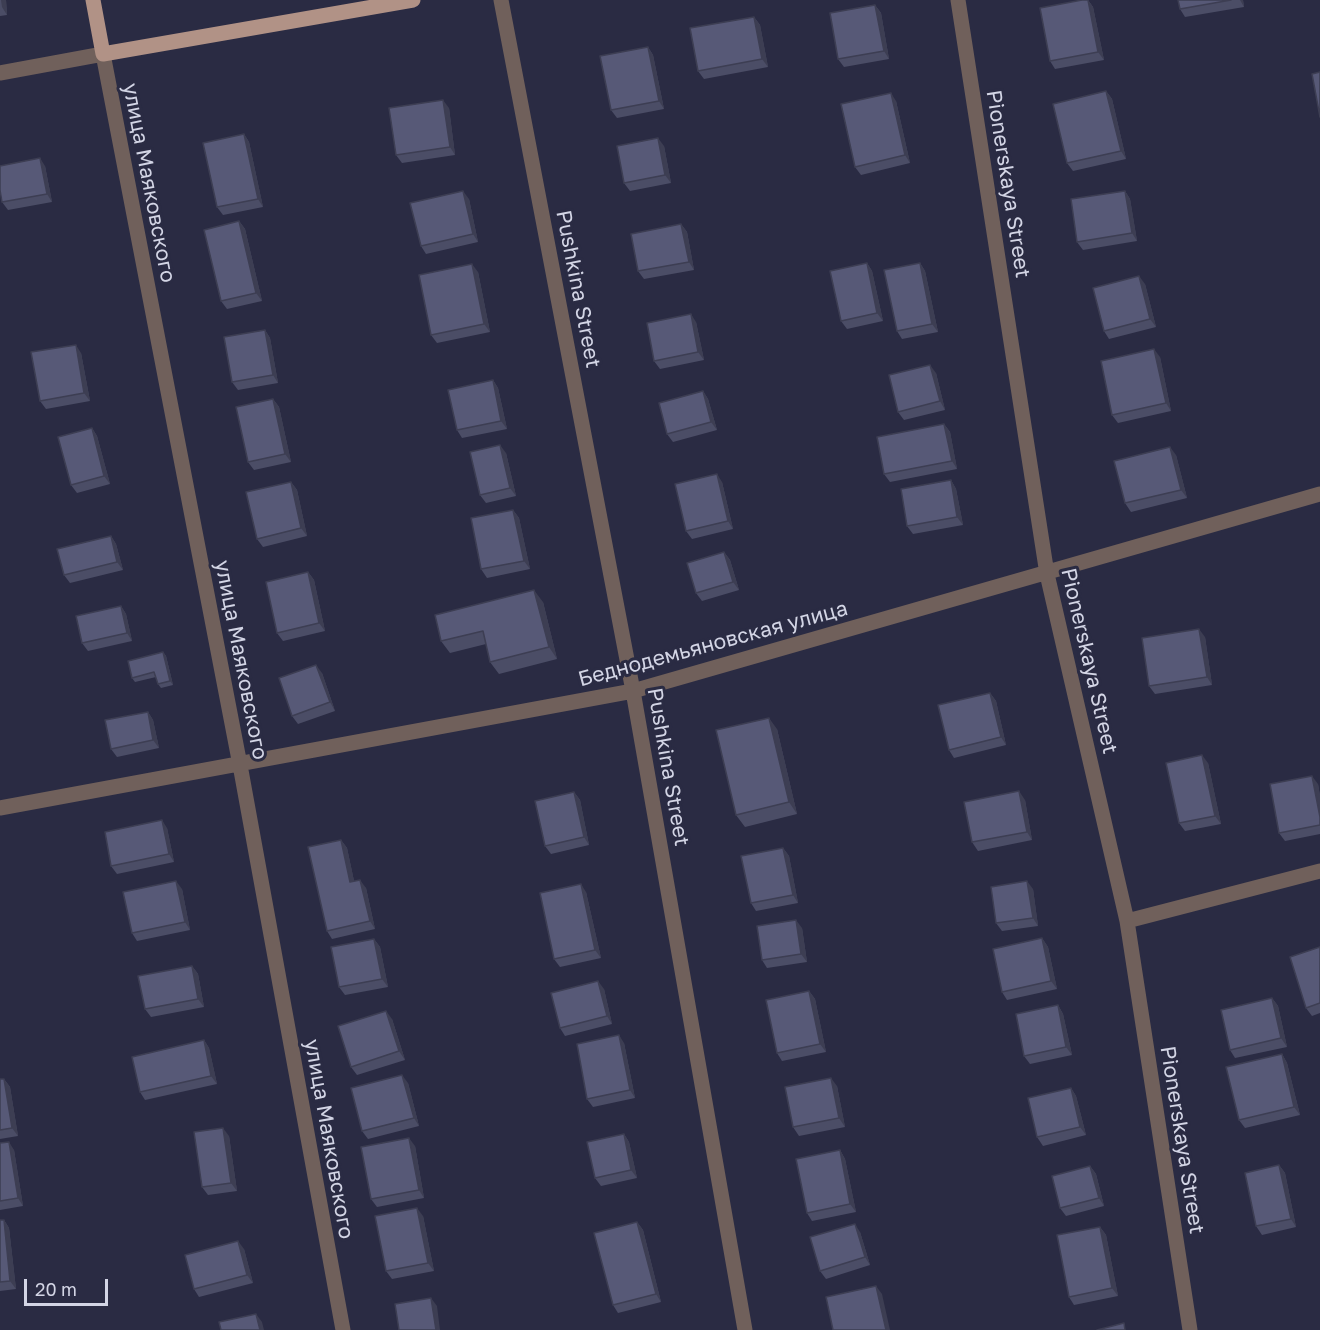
<!DOCTYPE html>
<html>
<head>
<meta charset="utf-8">
<style>
	body { margin:0 }
	#map { position:relative; width:1320px; height:1330px; overflow:hidden; background:#2a2b43; font-family:"Golos Text",sans-serif }
	canvas { display:block }
	.scale { position:absolute; left:24px; top:1279px; width:84px; height:27px; box-sizing:border-box; border:3px solid #d3d5e5; border-top:0; padding-left:8px; font-size:18px; line-height:21px; white-space:nowrap; color:#d3d5e5; -webkit-text-stroke:4px #2a2b43; paint-order:stroke }
</style>
</head>
<body>
<div id="map">
<canvas width="1320" height="1330"></canvas>
<div class="scale">20 m</div>
</div>
<script>
const context = document.querySelector('canvas').getContext('2d');
context.lineJoin = 'round';
function stroke(path, color, width, dash) {
  context.strokeStyle = color;
  context.lineWidth = width;
  context.lineCap = dash ? 'butt' : 'round';
  context.setLineDash(dash || []);
  context.stroke(path);
}
function paint(path, color) {
  context.fillStyle = color;
  context.fill(path, 'evenodd');
}
function label(font, color, halo, rows, align = 'center') {
  context.font = font + ' "Golos Text",sans-serif';
  context.lineWidth = 6;
  context.setLineDash([]);
  context.textBaseline = 'middle';
  context.strokeStyle = halo;
  context.fillStyle = color;
  for (const [text, x, y, turn = 0] of rows) {
    context.save();
    context.translate(x, y);
    context.rotate((+turn || 0) * Math.PI / 180);
    context.textAlign = isNaN(turn) ? turn : align;
    if (halo) context.strokeText(text, 0, 0);
    context.fillText(text, 0, 0);
    context.restore();
  }
}
const minor = new Path2D(`
	M501,0L633,691L745,1330
	M958,0L1047,574L1127,921L1190,1330
	M0,73L103,54L240,765L343,1330
	M0,808L633,691L1320,494
	M1127,921L1320,871`);
const major = new Path2D(`
	M93,0L103,54L413,0`);
const wall = new Path2D(`
	M0,0H6L7,15L0,16Z
	M1082,0H1088L1093,7L1104,60L1055,69L1050,61Z
	M1178,0H1243L1244,7L1185,17L1180,9Z
	M875,5L881,13L889,59L844,67L838,59Z
	M754,17L760,25L768,67L704,79L698,71Z
	M648,47L653,55L664,109L617,118L611,110Z
	M1106,91L1112,99L1126,159L1073,171L1067,163Z
	M896,101L910,163L861,175L855,167Z
	M449,108L455,155L402,163L396,155Z
	M244,134L249,142L263,207L223,215L217,207Z
	M664,146L671,183L630,191L624,183Z
	M45,166L52,202L8,210L2,202Z
	M1125,191L1130,199L1137,241L1083,250L1077,242Z
	M469,199L478,242L426,254L421,246Z
	M239,221L245,229L262,301L227,309L221,301Z
	M681,224L687,232L694,270L644,279L638,271Z
	M867,263L872,271L883,321L847,329L841,321Z
	M920,263L925,271L938,332L902,339L897,331Z
	M478,272L490,332L437,343L431,335Z
	M1145,284L1156,327L1109,339L1104,331Z
	M696,322L704,360L660,369L654,361Z
	M265,330L270,338L278,383L238,390L232,382Z
	M81,353L90,401L46,409L40,401Z
	M1160,357L1171,411L1118,423L1112,415Z
	M936,373L945,410L904,420L898,412Z
	M493,380L498,388L507,429L462,438L457,430Z
	M703,391L708,399L717,430L673,442L667,434Z
	M273,399L279,407L291,462L254,470L248,462Z
	M944,424L950,432L957,469L890,482L884,474Z
	M92,428L97,436L110,484L77,493L71,485Z
	M506,453L516,496L486,503L480,495Z
	M1176,455L1187,498L1131,512L1125,503Z
	M951,480L956,489L963,525L913,534L907,526Z
	M291,482L297,490L307,536L263,547L257,539Z
	M722,482L733,529L692,539L686,531Z
	M513,510L519,518L530,569L487,578L481,569Z
	M111,536L116,544L123,570L70,583L64,575Z
	M724,552L730,560L739,590L702,601L696,593Z
	M308,572L314,580L325,631L283,641L277,633Z
	M543,602L557,659L499,674L490,662L486,644L450,653L441,641Z
	M121,606L126,614L132,641L88,651L82,643Z
	M1205,637L1212,685L1155,694L1149,686Z
	M163,652L166,656L173,685L161,688L158,684L156,677L135,682L132,678Z
	M322,673L335,711L298,724L292,716Z
	M990,693L996,701L1006,745L954,758L949,750Z
	M148,712L153,720L159,748L117,757L111,749Z
	M777,729L797,814L745,827L736,815Z
	M1208,763L1221,824L1185,831L1179,823Z
	M1318,784L1320,796V834L1285,841L1279,833Z
	M574,792L580,800L589,845L551,854L545,846Z
	M1025,800L1032,840L978,851L972,842Z
	M167,828L174,862L117,874L111,866Z
	M341,840L347,848L354,881L366,888L375,929L332,939L327,931Z
	M783,848L789,856L798,903L756,911L751,903Z
	M182,889L190,930L137,941L132,933Z
	M1033,889L1038,926L1002,931L996,923Z
	M586,892L601,958L560,967L554,959Z
	M802,928L807,962L767,968L762,960Z
	M1042,938L1048,947L1057,989L1007,1000L1002,992Z
	M374,939L380,947L388,987L345,995L339,987Z
	M1320,947V1013L1312,1016L1306,1008Z
	M192,966L198,974L204,1007L151,1017L145,1009Z
	M604,989L612,1024L565,1036L560,1028Z
	M809,991L815,999L826,1052L782,1061L777,1053Z
	M1272,998L1278,1006L1287,1047L1235,1058L1230,1050Z
	M1058,1005L1063,1014L1072,1055L1030,1064L1024,1056Z
	M392,1019L405,1060L357,1075L351,1067Z
	M204,1040L209,1048L217,1084L145,1100L140,1092Z
	M624,1043L635,1098L593,1107L587,1099Z
	M1282,1054L1287,1063L1300,1115L1245,1128L1239,1120Z
	M0,1079H4L10,1087L18,1136L0,1139Z
	M408,1083L419,1126L368,1139L362,1131Z
	M837,1086L845,1127L799,1136L793,1127Z
	M1071,1088L1076,1096L1086,1135L1043,1146L1037,1137Z
	M624,1134L629,1142L637,1178L601,1186L595,1178Z
	M229,1136L237,1191L208,1195L202,1187Z
	M0,1143L14,1150L23,1206L0,1210Z
	M415,1146L424,1198L377,1207L371,1199Z
	M840,1150L845,1159L856,1212L812,1221L807,1213Z
	M1279,1165L1285,1173L1296,1227L1262,1235L1256,1226Z
	M1090,1166L1096,1174L1104,1206L1066,1216L1060,1208Z
	M423,1216L434,1271L392,1279L386,1271Z
	M0,1220H4L9,1228L16,1289L0,1291Z
	M637,1222L643,1230L661,1302L618,1313L613,1305Z
	M1100,1227L1106,1235L1118,1296L1074,1305L1069,1297Z
	M860,1232L870,1265L826,1279L820,1271Z
	M244,1249L253,1283L199,1297L194,1289Z`);
const shadedWall = new Path2D(`
	M1,0H6L7,15L2,7Z
	M1088,0L1093,7L1104,60L1098,52Z
	M1240,0H1243L1244,7Z
	M875,5L881,13L889,59L884,51Z
	M754,17L760,25L768,67L762,59Z
	M648,47L653,55L664,109L659,101Z
	M1106,91L1112,99L1126,159L1121,151Z
	M891,93L896,101L910,163L905,155Z
	M443,100L449,108L455,155L450,147Z
	M244,134L249,142L263,207L258,199Z
	M658,138L664,146L671,183L665,175Z
	M40,158L45,166L52,202L47,194Z
	M463,191L469,199L478,242L473,234Z
	M1125,191L1130,199L1137,241L1132,233Z
	M239,221L245,229L262,301L256,293Z
	M681,224L687,232L694,270L689,262Z
	M867,263L872,271L883,321L877,313Z
	M920,263L925,271L938,332L932,324Z
	M472,264L478,272L490,332L484,324Z
	M1139,276L1145,284L1156,327L1150,319Z
	M691,314L696,322L704,360L698,352Z
	M265,330L270,338L278,383L273,375Z
	M76,345L81,353L90,401L84,393Z
	M1154,349L1160,357L1171,411L1166,403Z
	M930,365L936,373L945,410L940,401Z
	M493,380L498,388L507,429L501,421Z
	M703,391L708,399L717,430L711,422Z
	M273,399L279,407L291,462L285,454Z
	M944,424L950,432L957,469L952,461Z
	M92,428L97,436L110,484L104,476Z
	M500,445L506,453L516,496L510,488Z
	M1170,447L1176,455L1187,498L1181,490Z
	M717,474L722,482L733,529L728,521Z
	M951,480L956,489L963,525L957,517Z
	M291,482L297,490L307,536L301,528Z
	M513,510L519,518L530,569L524,561Z
	M111,536L116,544L123,570L117,562Z
	M724,552L730,560L739,590L733,582Z
	M308,572L314,580L325,631L319,623Z
	M534,590L543,602L557,659L549,647Z
	M121,606L126,614L132,641L127,633Z
	M1199,629L1205,637L1212,685L1207,677Z
	M163,652L166,656L173,685L170,681Z
	M316,665L322,673L335,711L330,702Z
	M990,693L996,701L1006,745L1001,737Z
	M148,712L153,720L159,748L153,740Z
	M769,718L777,729L797,814L789,802Z
	M1202,755L1208,763L1221,824L1215,816Z
	M1312,776L1318,784L1320,796V817Z
	M1019,791L1025,800L1032,840L1027,832Z
	M574,792L580,800L589,845L584,837Z
	M162,820L167,828L174,862L169,854Z
	M341,840L347,848L356,890L350,882Z
	M783,848L789,856L798,903L793,895Z
	M360,880L366,888L375,929L370,921Z
	M176,881L182,889L190,930L185,922Z
	M1027,881L1033,889L1038,926L1033,918Z
	M581,884L586,892L601,958L595,950Z
	M796,920L802,928L807,962L801,954Z
	M1042,938L1048,947L1057,989L1051,981Z
	M374,939L380,947L388,987L382,979Z
	M192,966L198,974L204,1007L198,999Z
	M598,981L604,989L612,1024L607,1016Z
	M809,991L815,999L826,1052L820,1044Z
	M1272,998L1278,1006L1287,1047L1281,1038Z
	M1058,1005L1063,1014L1072,1055L1066,1047Z
	M386,1011L392,1019L405,1060L399,1051Z
	M619,1035L624,1043L635,1098L630,1090Z
	M204,1040L209,1048L217,1084L211,1076Z
	M1282,1054L1287,1063L1300,1115L1294,1107Z
	M402,1075L408,1083L419,1126L414,1118Z
	M831,1078L837,1086L845,1127L839,1118Z
	M4,1079L10,1087L18,1136L12,1128Z
	M1071,1088L1076,1096L1086,1135L1080,1127Z
	M223,1128L229,1136L237,1191L231,1183Z
	M624,1134L629,1142L637,1178L631,1170Z
	M409,1138L415,1146L424,1198L419,1190Z
	M9,1142L14,1150L23,1206L18,1198Z
	M840,1150L845,1159L856,1212L850,1204Z
	M1279,1165L1285,1173L1296,1227L1291,1219Z
	M1090,1166L1096,1174L1104,1206L1099,1198Z
	M417,1208L423,1216L434,1271L428,1263Z
	M4,1220L9,1228L16,1289L10,1281Z
	M637,1222L643,1230L661,1302L656,1294Z
	M855,1224L860,1232L870,1265L865,1257Z
	M1100,1227L1106,1235L1118,1296L1112,1288Z
	M238,1241L244,1249L253,1283L247,1275Z
	M876,1286L882,1294L890,1330H886Z
	M431,1298L437,1306L440,1330H436Z
	M256,1314L262,1322L264,1330H260Z`);
const building = new Path2D(`
	M1082,0H1088L1098,52L1050,61L1040,8Z
	M1178,0H1231L1180,9Z
	M875,5L884,51L838,59L830,13Z
	M754,17L762,59L698,71L690,28Z
	M648,47L659,101L611,110L600,56Z
	M1320,72V117L1312,74Z
	M1106,91L1121,151L1067,163L1053,104Z
	M891,93L905,155L855,167L841,104Z
	M443,100L450,147L396,155L389,108Z
	M244,134L258,199L217,207L203,143Z
	M658,138L665,175L624,183L617,146Z
	M40,158L47,194L2,202L0,190V166Z
	M463,191L473,234L421,246L410,203Z
	M1125,191L1132,233L1077,242L1071,199Z
	M239,221L256,293L221,301L204,230Z
	M681,224L689,262L638,271L631,234Z
	M867,263L877,313L841,321L830,271Z
	M920,263L932,324L897,331L884,270Z
	M472,264L484,324L431,335L419,275Z
	M1139,276L1150,319L1104,331L1093,288Z
	M691,314L698,352L654,361L647,323Z
	M265,330L273,375L232,382L224,337Z
	M76,345L84,393L40,401L31,352Z
	M1154,349L1166,403L1112,415L1101,361Z
	M930,365L940,401L898,412L889,375Z
	M493,380L501,421L457,430L448,390Z
	M703,391L711,422L667,434L659,403Z
	M273,399L285,454L248,462L236,407Z
	M944,424L952,461L884,474L877,437Z
	M92,428L104,476L71,485L58,437Z
	M500,445L510,488L480,495L470,452Z
	M1170,447L1181,490L1125,503L1114,461Z
	M717,474L728,521L686,531L675,484Z
	M951,480L957,517L907,526L901,489Z
	M291,482L301,528L257,539L246,492Z
	M513,510L524,561L481,569L471,518Z
	M111,536L117,562L64,575L57,549Z
	M724,552L733,582L696,593L687,563Z
	M308,572L319,623L277,633L266,582Z
	M534,590L549,647L490,662L483,631L441,641L435,615Z
	M121,606L127,633L82,643L76,616Z
	M1199,629L1207,677L1149,686L1142,638Z
	M163,652L170,681L158,684L154,672L132,678L128,661Z
	M316,665L330,702L292,716L279,678Z
	M990,693L1001,737L949,750L938,705Z
	M148,712L153,740L111,749L105,720Z
	M769,718L789,802L736,815L716,730Z
	M1202,755L1215,816L1179,823L1166,763Z
	M1312,776L1320,817V825L1279,833L1270,784Z
	M1019,791L1027,832L972,842L964,802Z
	M574,792L584,837L545,846L535,801Z
	M162,820L169,854L111,866L105,832Z
	M341,840L350,882L360,880L370,921L327,931L308,847Z
	M783,848L793,895L751,903L741,856Z
	M176,881L185,922L132,933L123,892Z
	M1027,881L1033,918L996,923L991,887Z
	M581,884L595,950L554,959L540,893Z
	M796,920L801,954L762,960L757,926Z
	M1042,938L1051,981L1002,992L993,949Z
	M374,939L382,979L339,987L331,947Z
	M1320,947V1003L1306,1008L1290,957Z
	M192,966L198,999L145,1009L138,976Z
	M598,981L607,1016L560,1028L551,993Z
	M809,991L820,1044L777,1053L766,1000Z
	M1272,998L1281,1038L1230,1050L1221,1010Z
	M1058,1005L1066,1047L1024,1056L1016,1014Z
	M386,1011L399,1051L351,1067L338,1026Z
	M619,1035L630,1090L587,1099L577,1044Z
	M204,1040L211,1076L140,1092L132,1057Z
	M1282,1054L1294,1107L1239,1120L1226,1067Z
	M402,1075L414,1118L362,1131L351,1088Z
	M831,1078L839,1118L793,1127L785,1087Z
	M0,1079H4L12,1128L0,1130Z
	M1071,1088L1080,1127L1037,1137L1028,1098Z
	M223,1128L231,1183L202,1187L194,1132Z
	M624,1134L631,1170L595,1178L587,1142Z
	M409,1138L419,1190L371,1199L361,1147Z
	M9,1142L18,1198L0,1201V1143Z
	M840,1150L850,1204L807,1213L796,1159Z
	M1279,1165L1291,1219L1256,1226L1245,1173Z
	M1090,1166L1099,1198L1060,1208L1052,1176Z
	M417,1208L428,1263L386,1271L375,1216Z
	M0,1220H4L10,1281L0,1282Z
	M637,1222L656,1294L613,1305L594,1233Z
	M855,1224L865,1257L820,1271L810,1237Z
	M1100,1227L1112,1288L1069,1297L1057,1235Z
	M238,1241L247,1275L194,1289L185,1255Z
	M876,1286L886,1330H833L826,1297Z
	M431,1298L436,1330H399L395,1304Z
	M256,1314L260,1330H221L219,1322Z
	M1124,1323L1125,1330H1097Z`);
const streetNames = [
	["улица Маяковского",149,183,79],
	["Pionerskaya Street",1008,184,81],
	["Pushkina Street",578,289,79],
	["Беднодемьяновская улица",713,644,-15],
	["улица Маяковского",241,660,79],
	["Pionerskaya Street",1089,661,77],
	["Pushkina Street",668,767,80],
	["улица Маяковского",329,1139,80],
	["Pionerskaya Street",1182,1140,81]
];
stroke(minor, '#70605b', 15);
stroke(major, '#b19286', 15);
paint(wall, '#4b4d66');
paint(shadedWall, '#3d3e53');
paint(building, '#575977');
stroke(building, '#3d3e53', 1.5);
label('21px', '#d3d5e5', '#2a2b43', streetNames);
</script>
</body>
</html>
